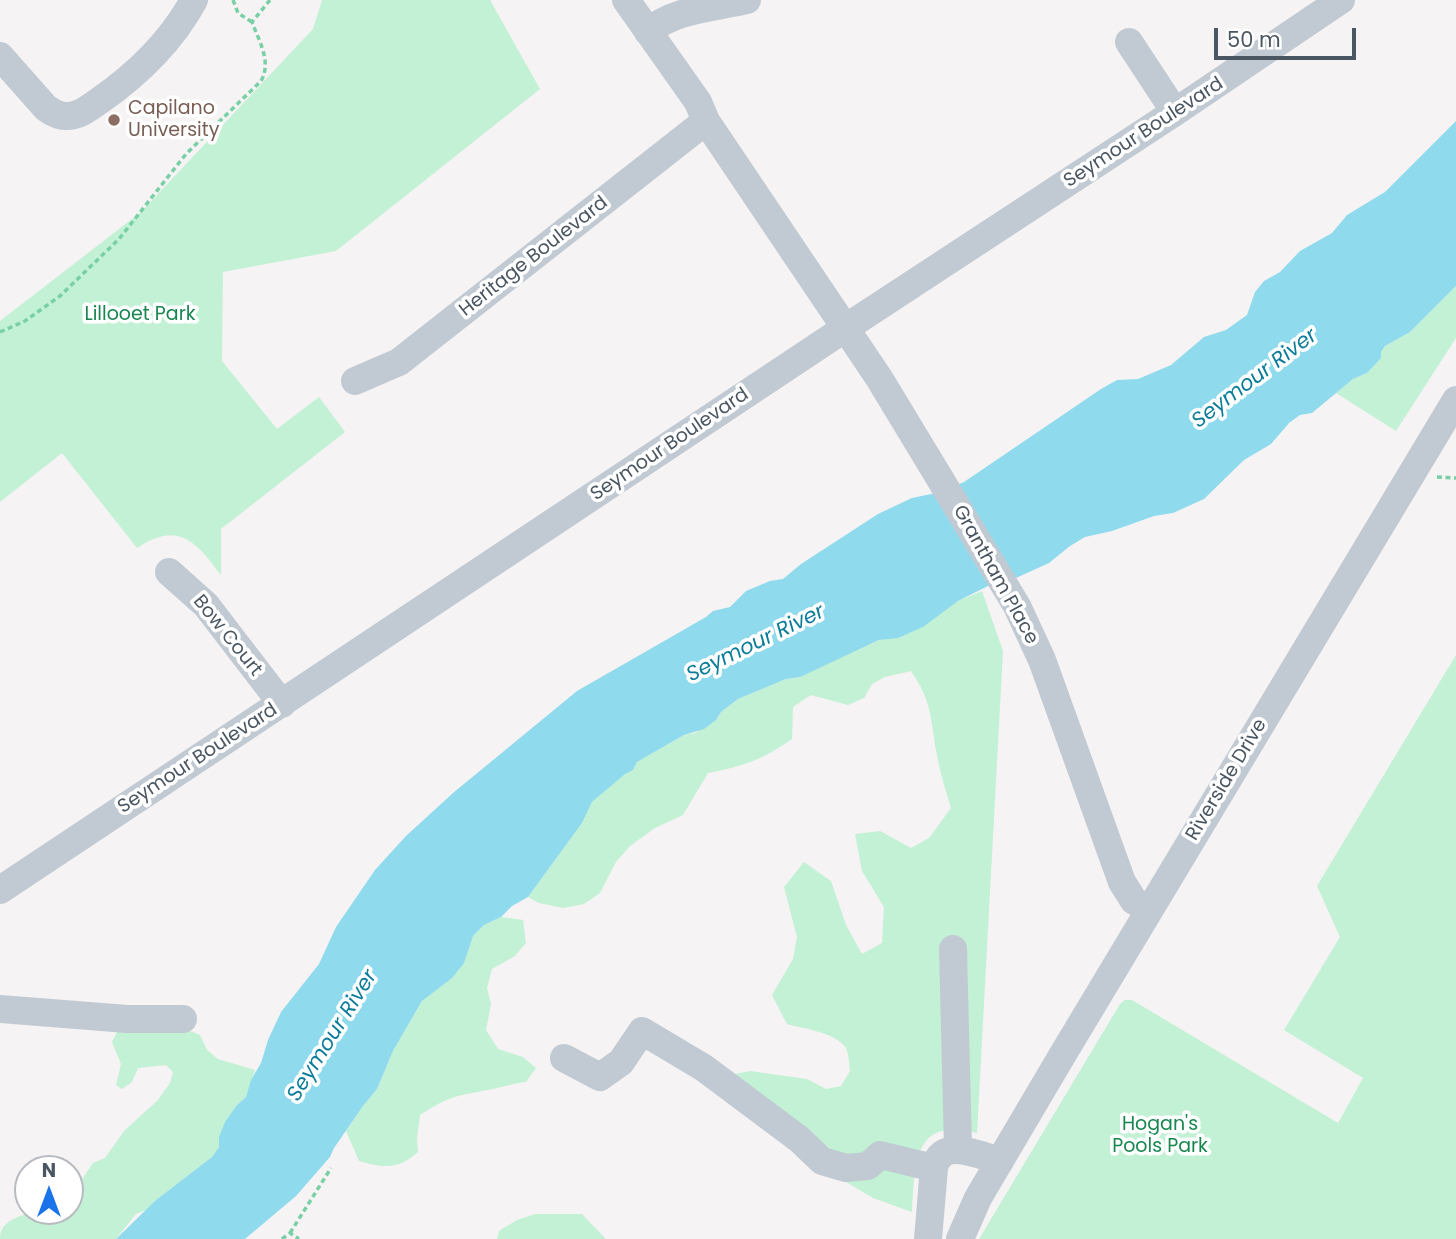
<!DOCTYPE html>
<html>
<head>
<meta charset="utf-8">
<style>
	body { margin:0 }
	#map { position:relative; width:1456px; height:1239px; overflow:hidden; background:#f5f3f3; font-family:Poppins,sans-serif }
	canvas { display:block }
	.north { position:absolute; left:14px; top:1155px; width:70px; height:70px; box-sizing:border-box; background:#fff; border:2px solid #b7bbc0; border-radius:50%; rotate:0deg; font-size:19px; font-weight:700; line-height:28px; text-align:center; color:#4a5661 }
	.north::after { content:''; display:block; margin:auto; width:24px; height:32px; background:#1a73e8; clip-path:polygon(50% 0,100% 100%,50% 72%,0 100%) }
	.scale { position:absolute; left:1214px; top:28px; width:142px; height:32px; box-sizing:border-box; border:4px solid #4a5661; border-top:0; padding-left:9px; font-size:21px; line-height:24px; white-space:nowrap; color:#4a5661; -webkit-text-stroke:5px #fff; paint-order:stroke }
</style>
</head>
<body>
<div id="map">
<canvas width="1456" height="1239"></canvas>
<div class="north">N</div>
<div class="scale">50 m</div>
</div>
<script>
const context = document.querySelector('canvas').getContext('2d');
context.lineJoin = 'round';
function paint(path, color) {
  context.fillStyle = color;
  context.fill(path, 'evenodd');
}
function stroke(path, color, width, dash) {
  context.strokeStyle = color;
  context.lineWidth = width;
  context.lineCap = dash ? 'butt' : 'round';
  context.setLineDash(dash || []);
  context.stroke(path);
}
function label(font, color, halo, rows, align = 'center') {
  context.font = font + ' Poppins,sans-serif';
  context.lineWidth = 7;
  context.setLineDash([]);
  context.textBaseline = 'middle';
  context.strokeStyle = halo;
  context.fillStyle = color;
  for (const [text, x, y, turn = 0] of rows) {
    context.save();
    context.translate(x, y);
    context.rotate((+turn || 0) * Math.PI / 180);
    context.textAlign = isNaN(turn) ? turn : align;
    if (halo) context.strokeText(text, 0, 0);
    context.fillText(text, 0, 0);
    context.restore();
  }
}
const green = new Path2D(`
	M322,0H490L540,89L336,251L223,272L222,361L277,429L319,397L345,432L221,529V575C196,542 179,520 137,548L62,453L0,502V321L141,212L313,29Z
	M1456,286V338L1396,431L1336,393L1353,379L1367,373L1385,346L1410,332Z
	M982,591L1003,651L977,1133C913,1116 915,1164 912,1212L873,1198L795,1152L726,1076L750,1071L807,1079L826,1089L841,1086L850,1071C849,1064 849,1054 846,1048C835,1032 804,1029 787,1024L772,995L793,959L797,937L784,887L804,862L831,881L846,925L862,954L882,943L884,907L862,871L855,834L880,831L911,848L929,838L951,808C946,791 940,773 937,755C930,719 933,703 911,671L885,677L872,684L864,698L848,705L811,695L793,707L792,739C762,760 744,766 708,773L683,815L655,828L630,846L616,862L600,893L584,904L563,908L539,903L528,897L582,823L592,802L625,773L633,770L637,762L684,735L695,733L716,720L721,712L738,699L786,679L800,677L806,672L933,617L958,601Z
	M1456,655V1239H979L1120,1004L1125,1000H1132L1338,1123L1363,1078L1284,1030L1340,937L1317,886Z
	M501,917L523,920L526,943L515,956L492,969L487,988L491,1004L486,1030L498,1049L523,1057L536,1068L526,1082C513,1083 501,1088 488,1090C456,1096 449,1096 420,1115L417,1138L418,1152C398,1170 384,1168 359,1161L346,1131L363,1106L377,1089L393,1051L422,1001L456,971L473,936L484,925Z
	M188,1030L200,1035L207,1050L218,1059L255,1070L246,1097L237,1105L219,1137V1147L212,1157L156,1200L148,1209L136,1214L116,1239H0C0,1210 50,1211 70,1211V1193L75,1190L93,1163L105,1158L124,1131L158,1100L170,1083L173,1072L166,1065L138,1068L132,1082L122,1089L116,1085L121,1064L112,1042L117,1032Z
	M535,1214H582L606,1239H497L499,1231L517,1220Z`);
const water = new Path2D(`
	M1456,121V286L1410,332L1385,346L1381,352V358L1367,373L1353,379L1312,413L1300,415L1289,423L1271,444L1244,460L1204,499L1173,513L1154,516L1112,531L1085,537L1070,546L1049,563L996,587L988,586L958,601L923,627L898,638L879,640L800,677L786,679L738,699L721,712L716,720L704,729L684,735L637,762L633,770L625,774L592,802L582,823L528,897L512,906L501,917L484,925L473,936L464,963L452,978L422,1001L393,1051L377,1089L363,1106L334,1148L330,1157L296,1196L245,1239H116L156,1200L212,1157L219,1147V1137L225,1122L237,1105L246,1097L251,1080L261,1063L268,1040L281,1012L319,964L336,927L375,870L406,836L453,793L577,691L706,617L713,611L730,607L746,591L770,581L783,579L801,564L878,514L912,498L941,492L964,482L1101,389L1117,380L1138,379L1171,365L1204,337L1226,330L1247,315L1255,292L1264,281L1280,272L1300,251L1332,233L1347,215L1385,192Z`);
const path = new Path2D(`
	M233,0L238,13L252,22
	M0,332L25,321L60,296L119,239L186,154L261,81C272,62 259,41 252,22L270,0
	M1437,477L1456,478
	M290,1233L331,1168
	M282,1239L290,1233L299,1239`);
const minor = new Path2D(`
	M626,0L698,102L706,121L879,378L1017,606L1042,660L1122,882L1134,901L1149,909
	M648,32C674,9 714,8 747,0
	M1129,42L1175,112
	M0,56L46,108C52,112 58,116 65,116C78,117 89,108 99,101C138,74 171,42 194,0
	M355,381L399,362L706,121
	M169,572L206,605L282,704
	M0,890L844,329L1175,112L1341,0
	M953,949L958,1149
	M0,1009L127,1019H183
	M564,1058L600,1077L621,1062L642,1031L704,1068L799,1139L822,1161L846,1168L868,1166L880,1155L934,1168
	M928,1239L934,1168C942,1136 978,1155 1000,1161
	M960,1239L978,1198L1063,1054L1456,400`);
const markers = [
	[114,120,7,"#8d6e63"]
];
const educationNames = [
	["Capilano",128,109],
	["University",128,131]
];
const streetNames = [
	["Seymour Boulevard",1144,133,-33],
	["Heritage Boulevard",534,257,-38],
	["Seymour Boulevard",670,445,-34],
	["Grantham Place",995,575,61],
	["Bow Court",227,636,51],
	["Seymour Boulevard",198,759,-33],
	["Riverside Drive",1227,780,-59]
];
const parkNames = [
	["Lillooet Park",140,315],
	["Hogan's",1160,1125],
	["Pools Park",1160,1147]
];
const waterNames = [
	["Seymour River",1255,379,-37],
	["Seymour River",756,644,-26],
	["Seymour River",333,1036,-58]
];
paint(green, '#c3f1d5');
paint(water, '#90daee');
stroke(path, '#7ad0a6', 3.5, [5, 3.5]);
stroke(minor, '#c1cad2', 28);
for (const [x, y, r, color] of markers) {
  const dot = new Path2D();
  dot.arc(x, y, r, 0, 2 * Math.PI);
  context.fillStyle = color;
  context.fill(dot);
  stroke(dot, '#fff', 2.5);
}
label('19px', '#785e54', '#fff', educationNames, 'left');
label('19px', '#4a5661', '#fff', streetNames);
label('19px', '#17864f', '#fff', parkNames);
label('italic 21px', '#0c7c9b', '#fff', waterNames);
</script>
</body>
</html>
